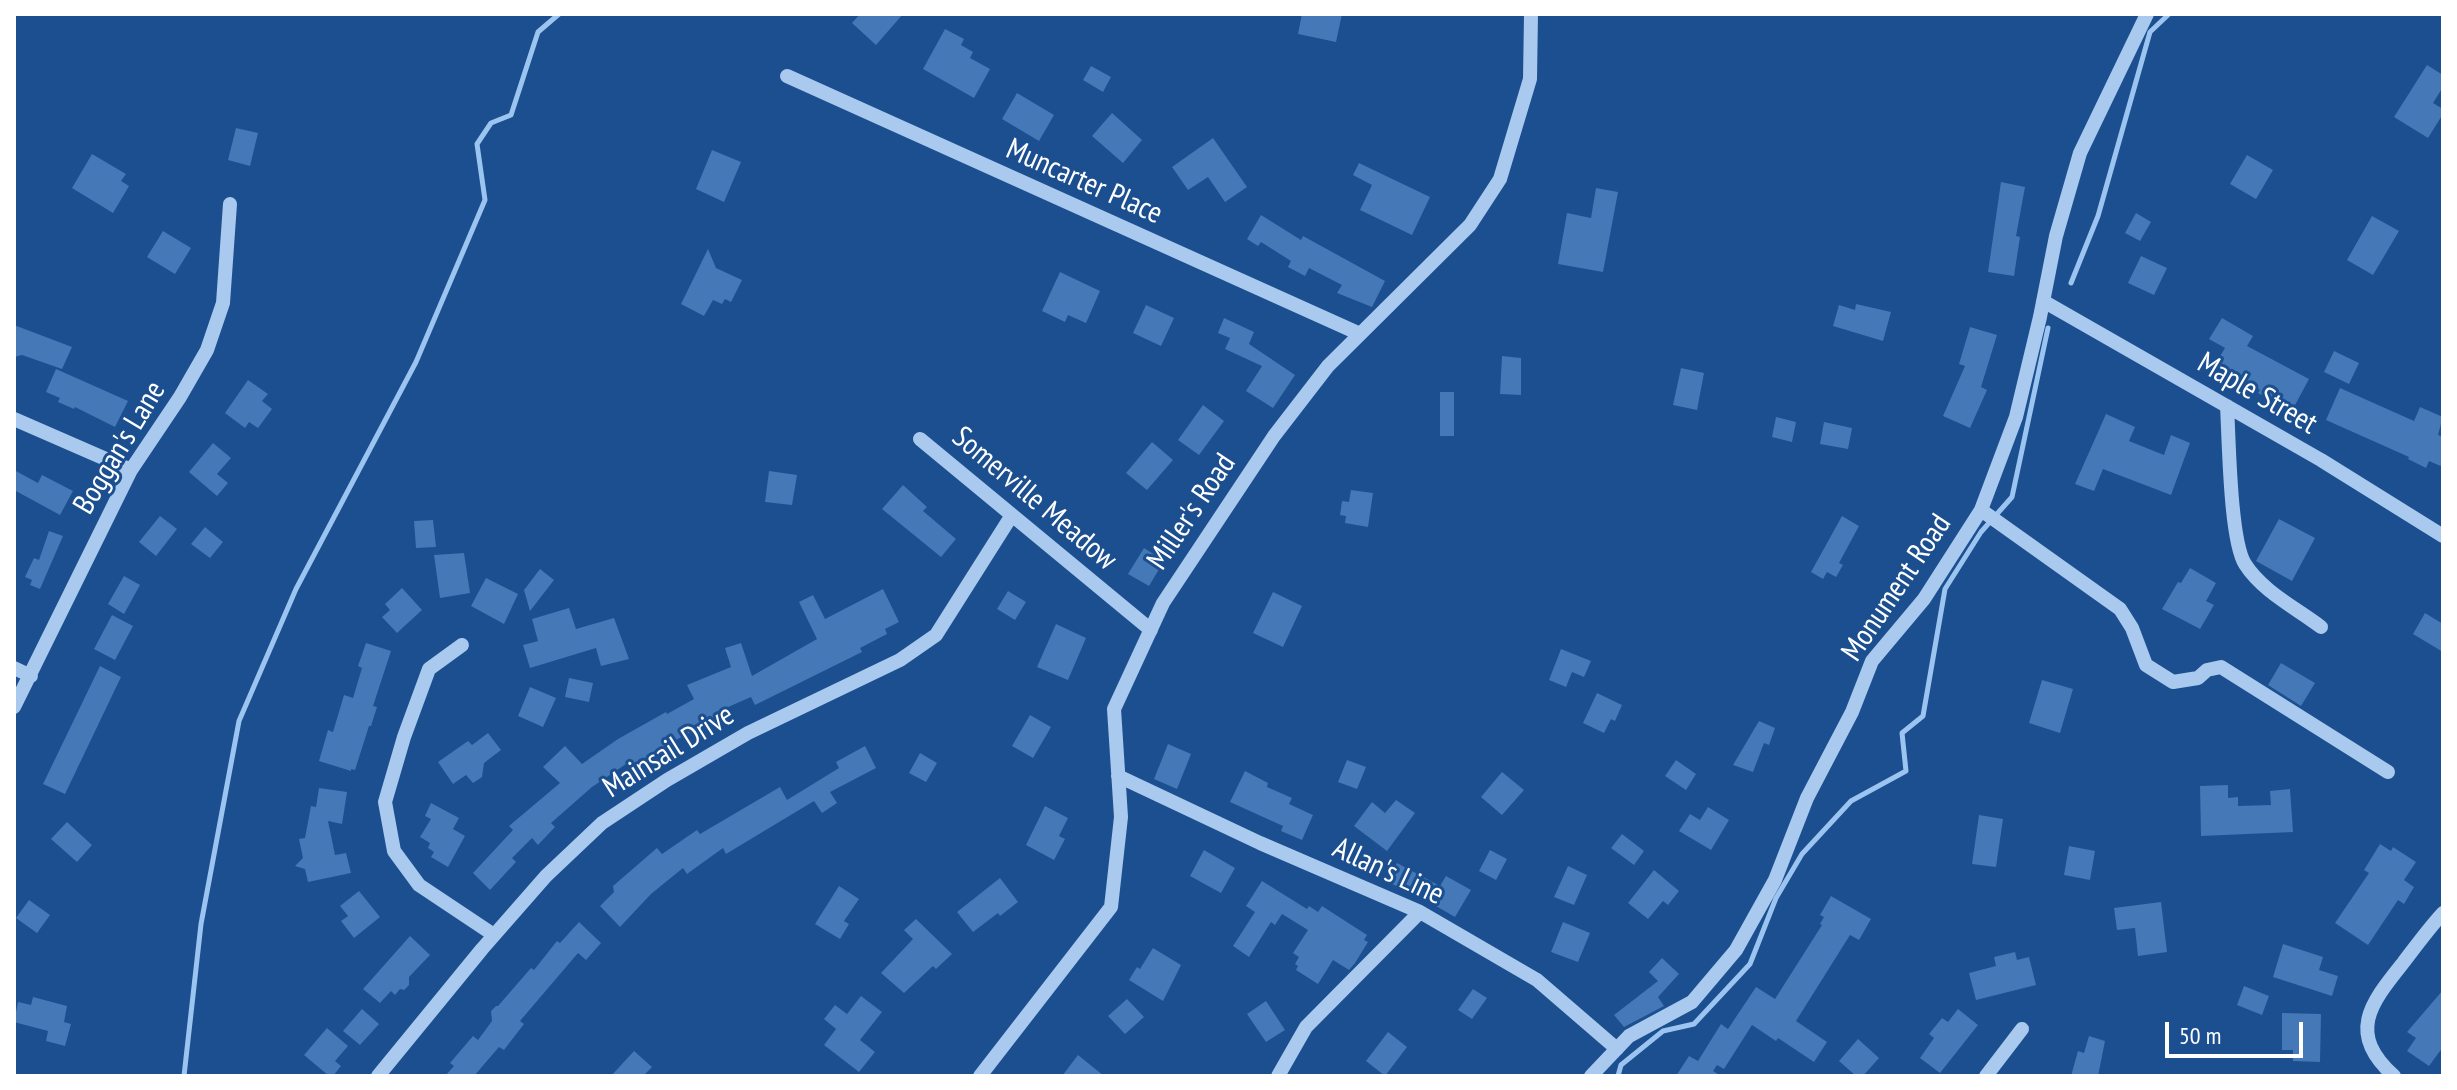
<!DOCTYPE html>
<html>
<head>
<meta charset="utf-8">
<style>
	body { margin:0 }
	#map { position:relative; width:2457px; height:1090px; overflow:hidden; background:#1b4f8f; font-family:"PT Sans Narrow",sans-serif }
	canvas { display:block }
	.frame { position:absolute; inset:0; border:16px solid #fff; pointer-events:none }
	.scale { position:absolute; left:2165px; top:1022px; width:138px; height:36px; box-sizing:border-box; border:4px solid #fff; border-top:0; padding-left:10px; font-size:24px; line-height:28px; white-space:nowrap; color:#fff; -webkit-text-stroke:6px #1b4f8f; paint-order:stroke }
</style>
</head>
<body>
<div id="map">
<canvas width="2457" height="1090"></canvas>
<div class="frame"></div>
<div class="scale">50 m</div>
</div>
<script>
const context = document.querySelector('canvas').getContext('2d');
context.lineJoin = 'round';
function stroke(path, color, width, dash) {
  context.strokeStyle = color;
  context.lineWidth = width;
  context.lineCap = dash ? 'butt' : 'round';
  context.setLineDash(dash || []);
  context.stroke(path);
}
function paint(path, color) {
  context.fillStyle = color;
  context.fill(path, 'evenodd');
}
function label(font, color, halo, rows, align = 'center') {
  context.font = font + ' "PT Sans Narrow",sans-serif';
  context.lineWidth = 6;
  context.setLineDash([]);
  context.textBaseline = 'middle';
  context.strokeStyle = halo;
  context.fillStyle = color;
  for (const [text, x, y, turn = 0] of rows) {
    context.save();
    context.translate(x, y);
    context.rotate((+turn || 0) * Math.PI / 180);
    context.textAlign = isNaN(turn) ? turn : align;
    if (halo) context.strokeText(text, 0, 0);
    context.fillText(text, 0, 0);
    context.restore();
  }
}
const stream = new Path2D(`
	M2071,283L2098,216L2150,32L2169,14
	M184,1076L201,924L239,721L296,589L416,362L485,200L477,144L491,123L511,115L538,32L559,14
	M1618,1076L1621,1065L1663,1031L1694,1024L1750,964L1776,898L1802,854L1851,801L1906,771L1902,733L1923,716L1945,589L1981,532L2012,497L2048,328`);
const building = new Path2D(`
	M860,14H903L876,45L852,23Z
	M1302,14H1342L1336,42L1298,34Z
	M945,29L964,39L961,45L973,52L970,58L990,69L974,98L923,69Z
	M2427,65L2443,75V87L2433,103L2443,109V114L2428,138L2394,117Z
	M1091,66L1111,77L1103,92L1083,80Z
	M1017,93L1054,115L1039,141L1002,119Z
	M1112,113L1142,140L1123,163L1092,136Z
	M236,128L258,133L250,166L228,160Z
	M1213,138L1247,187L1225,202L1208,177L1188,190L1172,167Z
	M712,150L741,162L724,202L696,189Z
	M92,154L126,174L121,181L129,186L113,213L72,188Z
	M2247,155L2273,170L2256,199L2230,184Z
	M1359,163L1430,197L1412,235L1360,210L1372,185L1353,175Z
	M2001,182L2025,187L2016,236L2020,237L2014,276L1988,272Z
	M1596,188L1618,192L1603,272L1558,264L1567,213L1591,218Z
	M2136,213L2151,222L2140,241L2125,233Z
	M1261,215L1301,240L1303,236L1385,281L1372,307L1337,293L1342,285L1309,268L1305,276L1288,267L1291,261L1261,242L1258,246L1247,239Z
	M2372,216L2399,231L2373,275L2347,260Z
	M163,231L191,248L175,274L147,257Z
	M708,249L716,268L742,280L731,302L725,299L722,304L713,300L704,316L681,304Z
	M2141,256L2167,268L2154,295L2128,283Z
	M1060,272L1100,291L1086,323L1068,315L1065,322L1042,311Z
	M1856,304L1891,312L1883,341L1833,326L1839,305L1855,310Z
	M1146,305L1174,318L1161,346L1133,333Z
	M1224,318L1254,332L1249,344L1295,375L1273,408L1246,391L1262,366L1225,349L1230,338L1218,333Z
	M2222,318L2253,336L2247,346L2309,379L2294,407L2278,398L2276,403L2258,393L2260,390L2214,366L2225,348L2209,339Z
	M14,325L72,347L62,369L22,355L14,357Z
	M1970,327L1997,335L1981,387L1987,390L1970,428L1943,416L1965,366L1959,364Z
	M2334,351L2359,363L2349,384L2324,372Z
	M1502,356L1521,358V395L1500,394Z
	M1681,368L1704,373L1697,410L1673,405Z
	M56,369L128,401L115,427L75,407L74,409L58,402L60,398L46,392Z
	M248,380L268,394L262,401L272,409L258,428L249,422L245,428L225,413Z
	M2340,388L2414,421L2420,407L2443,417L2438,435L2443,437V467L2429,461L2426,468L2408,459L2409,457L2326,420Z
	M1440,392H1454V436H1440Z
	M1203,405L1224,421L1199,455L1178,440Z
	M2106,414L2135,427L2129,441L2164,455L2171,435L2190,443L2171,495L2103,469L2094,491L2075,484Z
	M1776,417L1796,422L1792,442L1772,437Z
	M1824,422L1852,428L1848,449L1820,444Z
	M1152,442L1173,460L1147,490L1126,473Z
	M213,443L231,458L217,474L228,483L217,496L189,472Z
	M14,470L38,483L42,475L73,491L60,515L14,490Z
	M769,471L797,475L792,505L765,502Z
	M903,485L927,507L923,511L956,539L941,557L882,509Z
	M1351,490L1373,493L1368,527L1345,523L1346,516L1340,515L1342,501L1349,502Z
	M160,516L177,529L156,556L139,542Z
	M1842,516L1859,526L1839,563L1843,565L1836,577L1827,572L1823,579L1811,572Z
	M2279,519L2315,538L2292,581L2256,561Z
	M433,520L436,547L416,548L414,521Z
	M205,527L223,542L210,558L191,544Z
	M49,531L63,536L40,589L30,585L32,580L25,577L34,558L39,560Z
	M1144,548L1164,561L1149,586L1128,574Z
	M464,553L470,593L440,598L434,555Z
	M2190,568L2216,583L2206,601L2214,605L2200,629L2162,609L2178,582L2181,583Z
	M540,569L554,580L530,611L524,590Z
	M124,576L140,585L124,614L108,604Z
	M486,578L518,594L504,624L471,606Z
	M402,588L422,610L397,633L382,617L390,610L385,604Z
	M883,589L899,622L885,629L887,634L860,648L862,652L755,705L751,697L719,711L724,723L707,730L704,725L661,748L663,751L633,768L629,762L592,787L551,823L555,827L538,845L532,838L512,858L516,862L490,890L473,873L513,830L509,826L560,783L543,767L565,746L582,764L618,739L666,712L667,714L694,699L687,685L731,667L725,648L741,643L752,676L817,639L799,602L813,595L825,619Z
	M1008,591L1026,602L1015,620L997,609Z
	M1273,592L1302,606L1283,647L1253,633Z
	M569,608L576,629L614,618L629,659L601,666L596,648L530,668L523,645L538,641L532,619Z
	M2425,613L2443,624V652L2413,634Z
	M112,615L133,626L115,660L94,649Z
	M1056,624L1086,638L1068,680L1037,667Z
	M366,643L391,651L373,706L377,707L371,726H369L355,770L351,769V771L319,761L328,730L333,732L344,695L353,698L362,668L358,666Z
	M1561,649L1591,661L1584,677L1572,672L1566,687L1549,680Z
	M2281,663L2315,683L2301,706L2268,685Z
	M100,666L121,677L65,794L43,784Z
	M569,678L593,683L589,702L565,697Z
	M2042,680L2073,689L2060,733L2029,723Z
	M530,687L556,698L543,727L518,716Z
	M1597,693L1622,705L1615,721L1611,719L1604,733L1583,723Z
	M1030,715L1051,727L1033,758L1012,746Z
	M1759,721L1775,728L1769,745L1764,743L1753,772L1733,765Z
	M488,733L501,750L484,763L482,777L473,783L466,775L453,784L438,762L468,741L472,745Z
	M1168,744L1191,754L1177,789L1154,779Z
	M865,746L876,768L830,792L837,803L822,813L814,801L726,854L723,848L687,874L683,868L651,894L620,927L600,906L614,892L613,886L657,848L662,854L697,830L700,834L780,787L787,800L839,768L836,762Z
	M920,753L937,763L926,782L909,773Z
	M1347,760L1366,767L1357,789L1338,782Z
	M1676,760L1696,774L1686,790L1665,776Z
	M1245,771L1268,783L1267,787L1292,798L1289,804L1313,815L1302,840L1281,831L1283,826L1230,802Z
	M1502,772L1524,790L1502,815L1481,797Z
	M2228,785V798L2238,797V806L2271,805L2270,791L2290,789L2293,832L2201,836L2200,786Z
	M319,788L347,792L342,824L328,821L335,855L346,853L351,873L308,882L305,869L295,866L303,858L299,839L305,838L311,806L316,807Z
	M1396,800L1415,813L1387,851L1354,826L1372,802L1385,813Z
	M431,803L459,818L453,829L465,836L448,867L431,857L434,852L428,848L430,843L420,837L431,819L425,816Z
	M1045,806L1068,818L1059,836L1065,839L1054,860L1026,845Z
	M1708,807L1729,820L1711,850L1679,831L1690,814L1700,820Z
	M1979,815L2003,819L1996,867L1972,864Z
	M67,822L92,845L77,862L51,839Z
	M1622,834L1644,851L1634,865L1611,848Z
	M2380,844L2391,851L2393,847L2416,862L2404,880L2414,887L2404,904L2398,900L2368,945L2335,923L2369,873L2364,870Z
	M2069,846L2095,851L2090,880L2064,875Z
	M1204,850L1235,868L1221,893L1190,876Z
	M1490,850L1507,859L1496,880L1479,871Z
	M1397,863L1440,886L1446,876L1471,890L1455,917L1410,891L1409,893L1387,881Z
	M1568,866L1587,875L1574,905L1554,897Z
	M1654,870L1679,891L1668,905L1663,901L1648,919L1628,903Z
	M1000,878L1018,902L1000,916L998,913L973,932L957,912Z
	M1262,881L1307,909L1309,906L1318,912L1322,906L1367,935L1364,940L1368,942L1355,963L1349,970L1333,960L1318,984L1296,970L1298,966L1295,964L1299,957L1293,953L1308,930L1282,914L1275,925L1271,922L1249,957L1233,946L1255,912L1246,906Z
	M839,886L859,899L844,921L849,924L840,939L815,924Z
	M359,891L380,917L354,938L341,921L348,916L340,906Z
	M1831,896L1871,919L1859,940L1850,935L1796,1021L1827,1042L1814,1062L1778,1038L1776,1041L1752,1025L1724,1069L1717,1065L1713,1071L1721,1076H1676L1689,1056L1698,1061L1721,1024L1728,1029L1756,987L1775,999L1822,925L1820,924L1824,917L1820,915Z
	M29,900L50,915L37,933L16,918Z
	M2161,902L2167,952L2138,956L2135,928L2117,930L2114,908Z
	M916,919L952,954L936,969L933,966L904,993L881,973L913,939L904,930Z
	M579,922L601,943L586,960L578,953L520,1021L524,1024L504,1050L499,1047L474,1076H445L454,1066L450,1063L473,1036L478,1040L492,1021L491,1011L496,1006H498L531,968L534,970L557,941L560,943Z
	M1563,922L1590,933L1578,962L1551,952Z
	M410,936L430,955L409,977V985L404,990L400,989L395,995L391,991L380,1003L363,989Z
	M2283,944L2323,957L2319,970L2338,976L2332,996L2273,977Z
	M1153,948L1181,965L1163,1001L1129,980L1137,967L1140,969Z
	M2015,952L2017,960L2029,957L2036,985L1976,1000L1969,973L1996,966L1994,957Z
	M1662,958L1679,974L1658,997L1664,1006L1624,1027L1614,1015L1658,981L1649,972Z
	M2244,986L2269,996L2262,1015L2237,1005Z
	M1473,989L1487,998L1472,1019L1458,1010Z
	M2443,990V1047L2429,1066L2407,1051L2416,1038L2407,1032Z
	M861,996L882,1012L860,1040L875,1052L859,1072L824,1045L836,1029L824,1019L835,1005L847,1014Z
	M33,997L67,1006L64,1022L71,1024L65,1046L46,1041L48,1031L14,1022L18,1002L31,1005Z
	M1127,999L1144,1017L1125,1034L1108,1016Z
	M1266,1001L1285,1030L1266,1042L1247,1014Z
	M362,1009L379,1024L360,1045L343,1031Z
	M1958,1009L1978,1025L1940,1073L1920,1058L1934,1038L1929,1034L1942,1018L1948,1022Z
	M2282,1013L2321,1014L2320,1062L2293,1061V1050H2282Z
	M327,1028L348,1046L335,1061L341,1066L333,1076H329L304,1055Z
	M1388,1032L1407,1047L1385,1076L1366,1061Z
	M2089,1036L2105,1041L2098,1076H2071L2078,1051L2084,1053Z
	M1858,1039L1879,1058L1863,1076H1856L1839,1061Z
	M634,1051L652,1067L643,1076H611Z
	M1078,1055L1104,1076H1062Z`);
const minor = new Path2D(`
	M787,76L1360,334
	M2043,301L2321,460L2443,536
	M2227,406C2229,440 2230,540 2245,564C2262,591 2296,608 2321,627
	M14,419L131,470
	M920,439L1151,630
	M1981,510L2120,609L2132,628L2146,665L2173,682L2198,678L2207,670L2221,667L2388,772
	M462,645L429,669L404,737L385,802L394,851L419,885L494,935
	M14,668L31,676
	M14,707L131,470L180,397L207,350L223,303L230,204
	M1118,776L1260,843L1420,912L1537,980L1617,1049
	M378,1076L482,949L546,876L602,823L667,780L748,733L900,660L936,635L1012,515
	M980,1076L1111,907L1121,817L1114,709L1163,603L1274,436L1328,366L1470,225L1500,179L1530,79L1531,14
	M1278,1076L1306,1027L1420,912
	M1591,1076L1629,1036L1692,1002L1736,950L1775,880L1807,798L1852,712L1872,661L1924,599L1981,510L2016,417L2040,317L2056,236L2080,153L2147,14
	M1986,1076L2022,1029
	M2394,1076C2346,1033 2371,1003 2403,963C2416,946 2429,928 2443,913`);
const streetNames = [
	["Muncarter Place",1084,182,24],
	["Maple Street",2257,394,30],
	["Boggan's Lane",120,448,-59],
	["Somerville Meadow",1034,499,40],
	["Miller's Road",1192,512,-56],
	["Monument Road",1897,588,-56],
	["Mainsail Drive",669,752,-32],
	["Allan's Line",1388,872,25]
];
stroke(stream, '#9cc4f0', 5);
paint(building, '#4478b7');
stroke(minor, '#a9c9ee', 14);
label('30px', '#fff', '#1b4f8f', streetNames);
</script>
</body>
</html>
